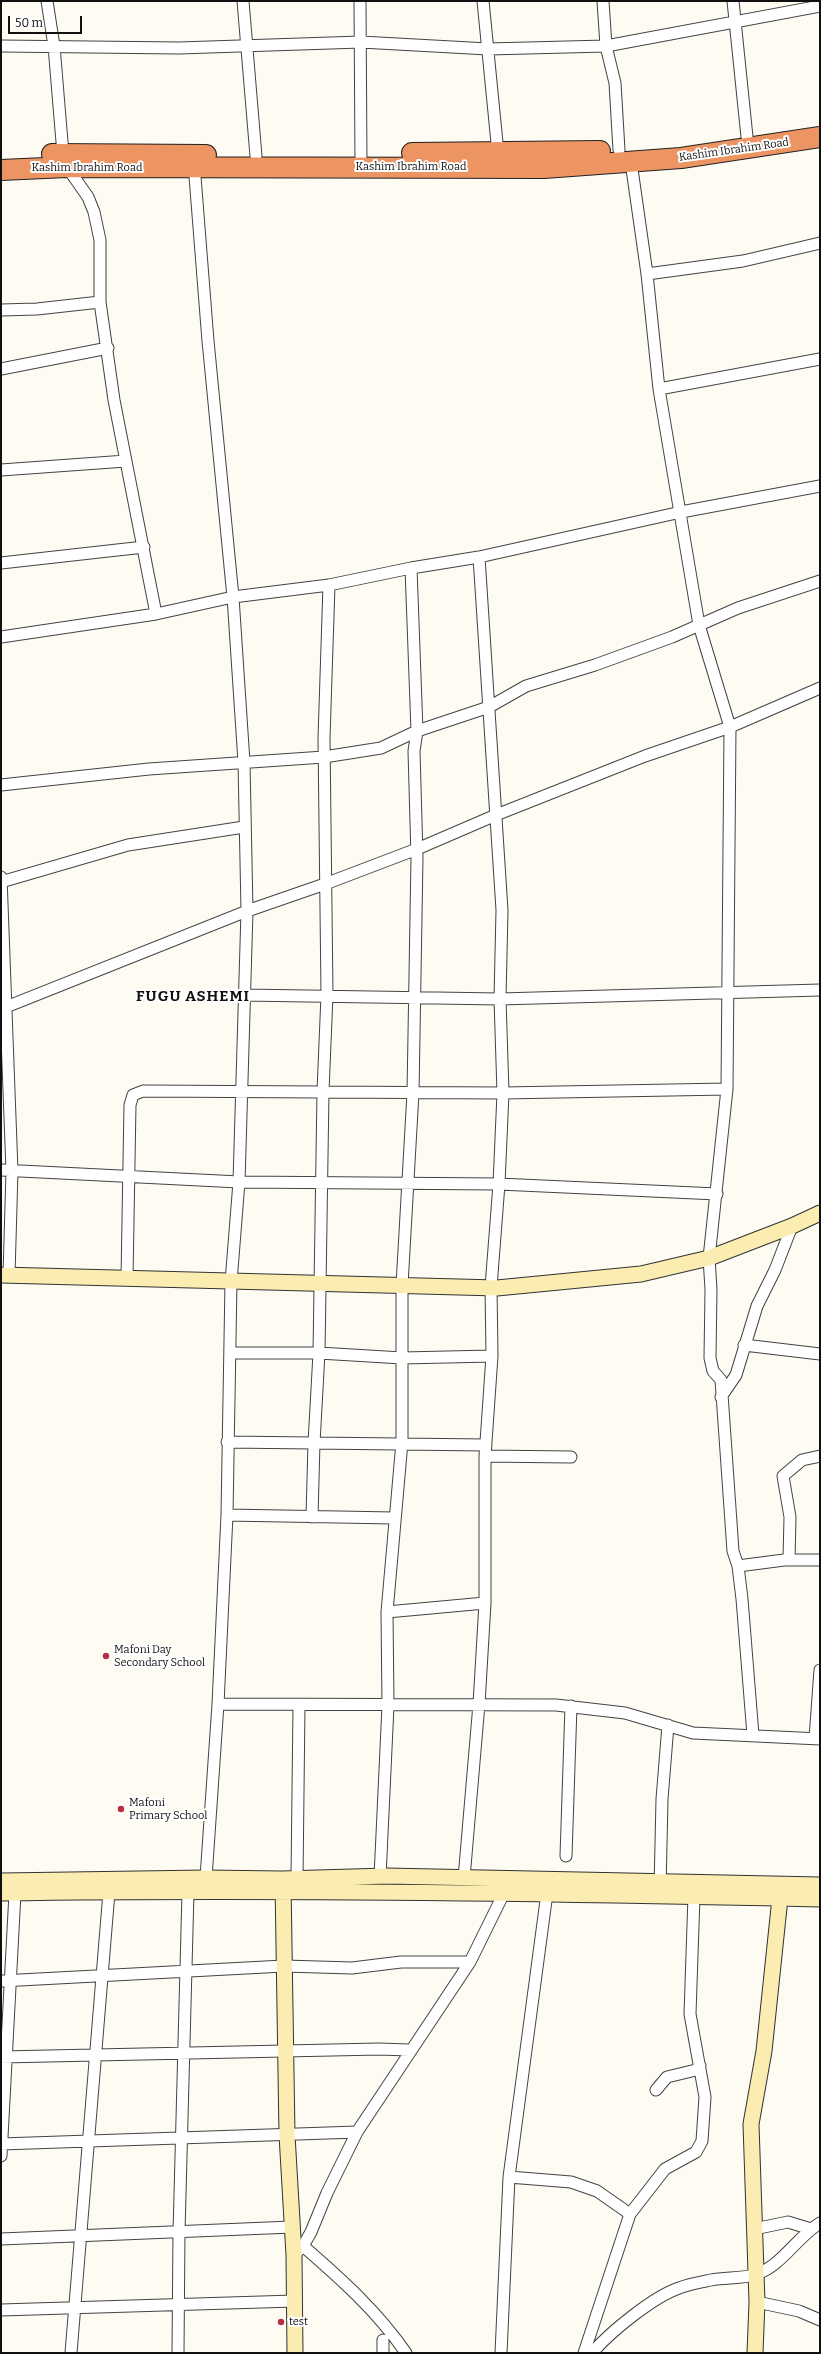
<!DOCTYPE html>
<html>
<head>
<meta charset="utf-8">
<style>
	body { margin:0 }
	#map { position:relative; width:821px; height:2354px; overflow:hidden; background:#fefbf3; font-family:Bitter,serif }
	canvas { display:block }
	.frame { position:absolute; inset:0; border:2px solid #101010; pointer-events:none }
	.scale { position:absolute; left:8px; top:16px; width:74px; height:18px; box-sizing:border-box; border:2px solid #101010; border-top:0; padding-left:5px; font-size:12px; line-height:14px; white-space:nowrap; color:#101010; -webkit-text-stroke:3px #fff; paint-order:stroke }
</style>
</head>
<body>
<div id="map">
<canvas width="821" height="2354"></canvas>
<div class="frame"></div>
<div class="scale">50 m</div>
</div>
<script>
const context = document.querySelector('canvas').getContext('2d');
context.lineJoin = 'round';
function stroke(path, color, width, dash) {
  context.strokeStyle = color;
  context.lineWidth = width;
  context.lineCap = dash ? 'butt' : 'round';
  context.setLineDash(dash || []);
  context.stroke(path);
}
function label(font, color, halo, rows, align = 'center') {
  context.font = font + ' Bitter,serif';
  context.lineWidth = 4;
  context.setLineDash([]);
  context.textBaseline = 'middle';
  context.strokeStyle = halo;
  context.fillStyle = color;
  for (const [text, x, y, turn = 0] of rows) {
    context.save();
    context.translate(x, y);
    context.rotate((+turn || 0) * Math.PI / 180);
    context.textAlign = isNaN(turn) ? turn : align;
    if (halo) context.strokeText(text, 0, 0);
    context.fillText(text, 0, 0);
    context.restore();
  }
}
const street = new Path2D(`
	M47,1L54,46L63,154
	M243,1L256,156
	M360,1L361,166
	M483,1L498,153
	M603,1L606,46L615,83L619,150
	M733,1L747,137
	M1,46L179,48L361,42L488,49L606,46L820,6
	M631,162L647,274L659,389L699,625L730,727L727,1089L709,1258L711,1289L710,1358L713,1371L721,1380L733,1551L738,1566L742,1599L753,1735
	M194,164L208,341L233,597L244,762L247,911L239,1182L231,1282L227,1515L218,1704L206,1878
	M67,167L88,197L94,212L100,240V302L114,400L156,614
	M647,274L743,261L820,243
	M1,310L37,309L100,302
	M1,369L108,348
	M659,389L820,359
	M1,470L126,461
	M1,563L144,547
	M1,637L156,614L233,597L329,585L411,568L479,557L681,512L820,486
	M1,785L149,769L324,757L381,748L417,731L489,707L526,686L595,665L672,637L738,608L820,581
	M1,877L12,1171L9,1275
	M1,882L128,845L244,827
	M243,995L500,999L820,990
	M1,1009L247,911L325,884L417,849L496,815L645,756L730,727L820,688
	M1,1170L239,1182L499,1184L717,1194
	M127,1278L130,1105L133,1095L143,1091L503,1093L727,1089
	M744,1345L820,1354
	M230,1353H319L402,1358L492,1356
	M721,1397L736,1375L757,1306L775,1270L792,1226
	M227,1442L486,1445
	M485,1456L571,1457
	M227,1515L394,1518
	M312,1517L314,1443L319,1353L323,1091L327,995L324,738L329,585
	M789,1560L790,1517L783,1476L802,1460L820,1456
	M738,1566L784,1560H820
	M387,1612L485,1603
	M218,1704L556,1705L625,1713L693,1733L820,1739
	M815,1738L820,1670
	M566,1856L571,1706
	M380,1877L388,1706L387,1612L402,1442V1285L413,1093L417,857L414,751L417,731L411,568
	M464,1878L479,1704L485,1603V1456L492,1356L491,1287L499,1184L503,1093L500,999L502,910L479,557
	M297,1879L299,1705
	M660,1889L662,1799L668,1725
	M1,1981L284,1966L352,1968L401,1962H470
	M1,2057L379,2049L409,2050
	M656,2090L667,2077L696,2070L700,2066
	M1,2144L357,2132
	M1,2156L15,1893
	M509,2177L571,2182L597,2191L630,2214
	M754,2229L788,2222L811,2229
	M1,2239L292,2227
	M303,2246C341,2279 377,2311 406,2353
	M294,2255L303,2246L311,2232L327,2193L357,2132L470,1962L504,1893
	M757,2302L799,2311L820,2320
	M1,2310L294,2301
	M71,2353L109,1892
	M178,2353L179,2232L188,1892
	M383,2353V2340
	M501,2353L509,2177L547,1893
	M584,2353L630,2214L665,2169L696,2152L702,2141L705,2097L690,2014L694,1896
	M592,2353C610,2332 653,2297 679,2288C689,2284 701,2282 711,2280C726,2277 743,2279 757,2274C782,2265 797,2237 820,2223`);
const secondary = new Path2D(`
	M1,1275L497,1288L641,1274L709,1258L792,1226L820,1213
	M1,1881L206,1878L282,1879L387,1876L820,1885
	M283,1882L287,2135L294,2255L295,2353
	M1,1893C274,1889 547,1893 820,1899
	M755,2353L757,2302L751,2124L764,2051L780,1898`);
const highway = new Path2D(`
	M412,153L600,151
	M52,154L206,155
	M1,170L67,167L544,168L681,158L820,137`);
const markers = [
	[106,1656,4,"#ba2e42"],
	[121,1809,4,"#ba2e42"],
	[281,2322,4,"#ba2e42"]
];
const streetNames = [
	["Kashim Ibrahim Road",734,150,-8],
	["Kashim Ibrahim Road",411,167],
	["Kashim Ibrahim Road",87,168]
];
const poiNames = [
	["Mafoni Day",114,1650],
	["Secondary School",114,1663],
	["Mafoni",129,1803],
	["Primary School",129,1816],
	["test",289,2322]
];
const districtNames = [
	["FUGU ASHEMI",193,997]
];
stroke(street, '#434343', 13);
stroke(secondary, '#323232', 17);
stroke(highway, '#212121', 22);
stroke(street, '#fff', 11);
stroke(secondary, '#fbecb2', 15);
stroke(highway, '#ed9463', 20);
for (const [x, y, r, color] of markers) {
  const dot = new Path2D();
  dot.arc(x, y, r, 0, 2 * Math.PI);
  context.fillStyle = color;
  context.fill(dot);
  stroke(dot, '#fff', 1.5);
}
label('11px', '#101010', '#fff', streetNames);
label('11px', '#101010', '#fff', poiNames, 'left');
context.letterSpacing = '1px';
label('bold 15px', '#101010', '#fff', districtNames);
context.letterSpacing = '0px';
</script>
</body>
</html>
